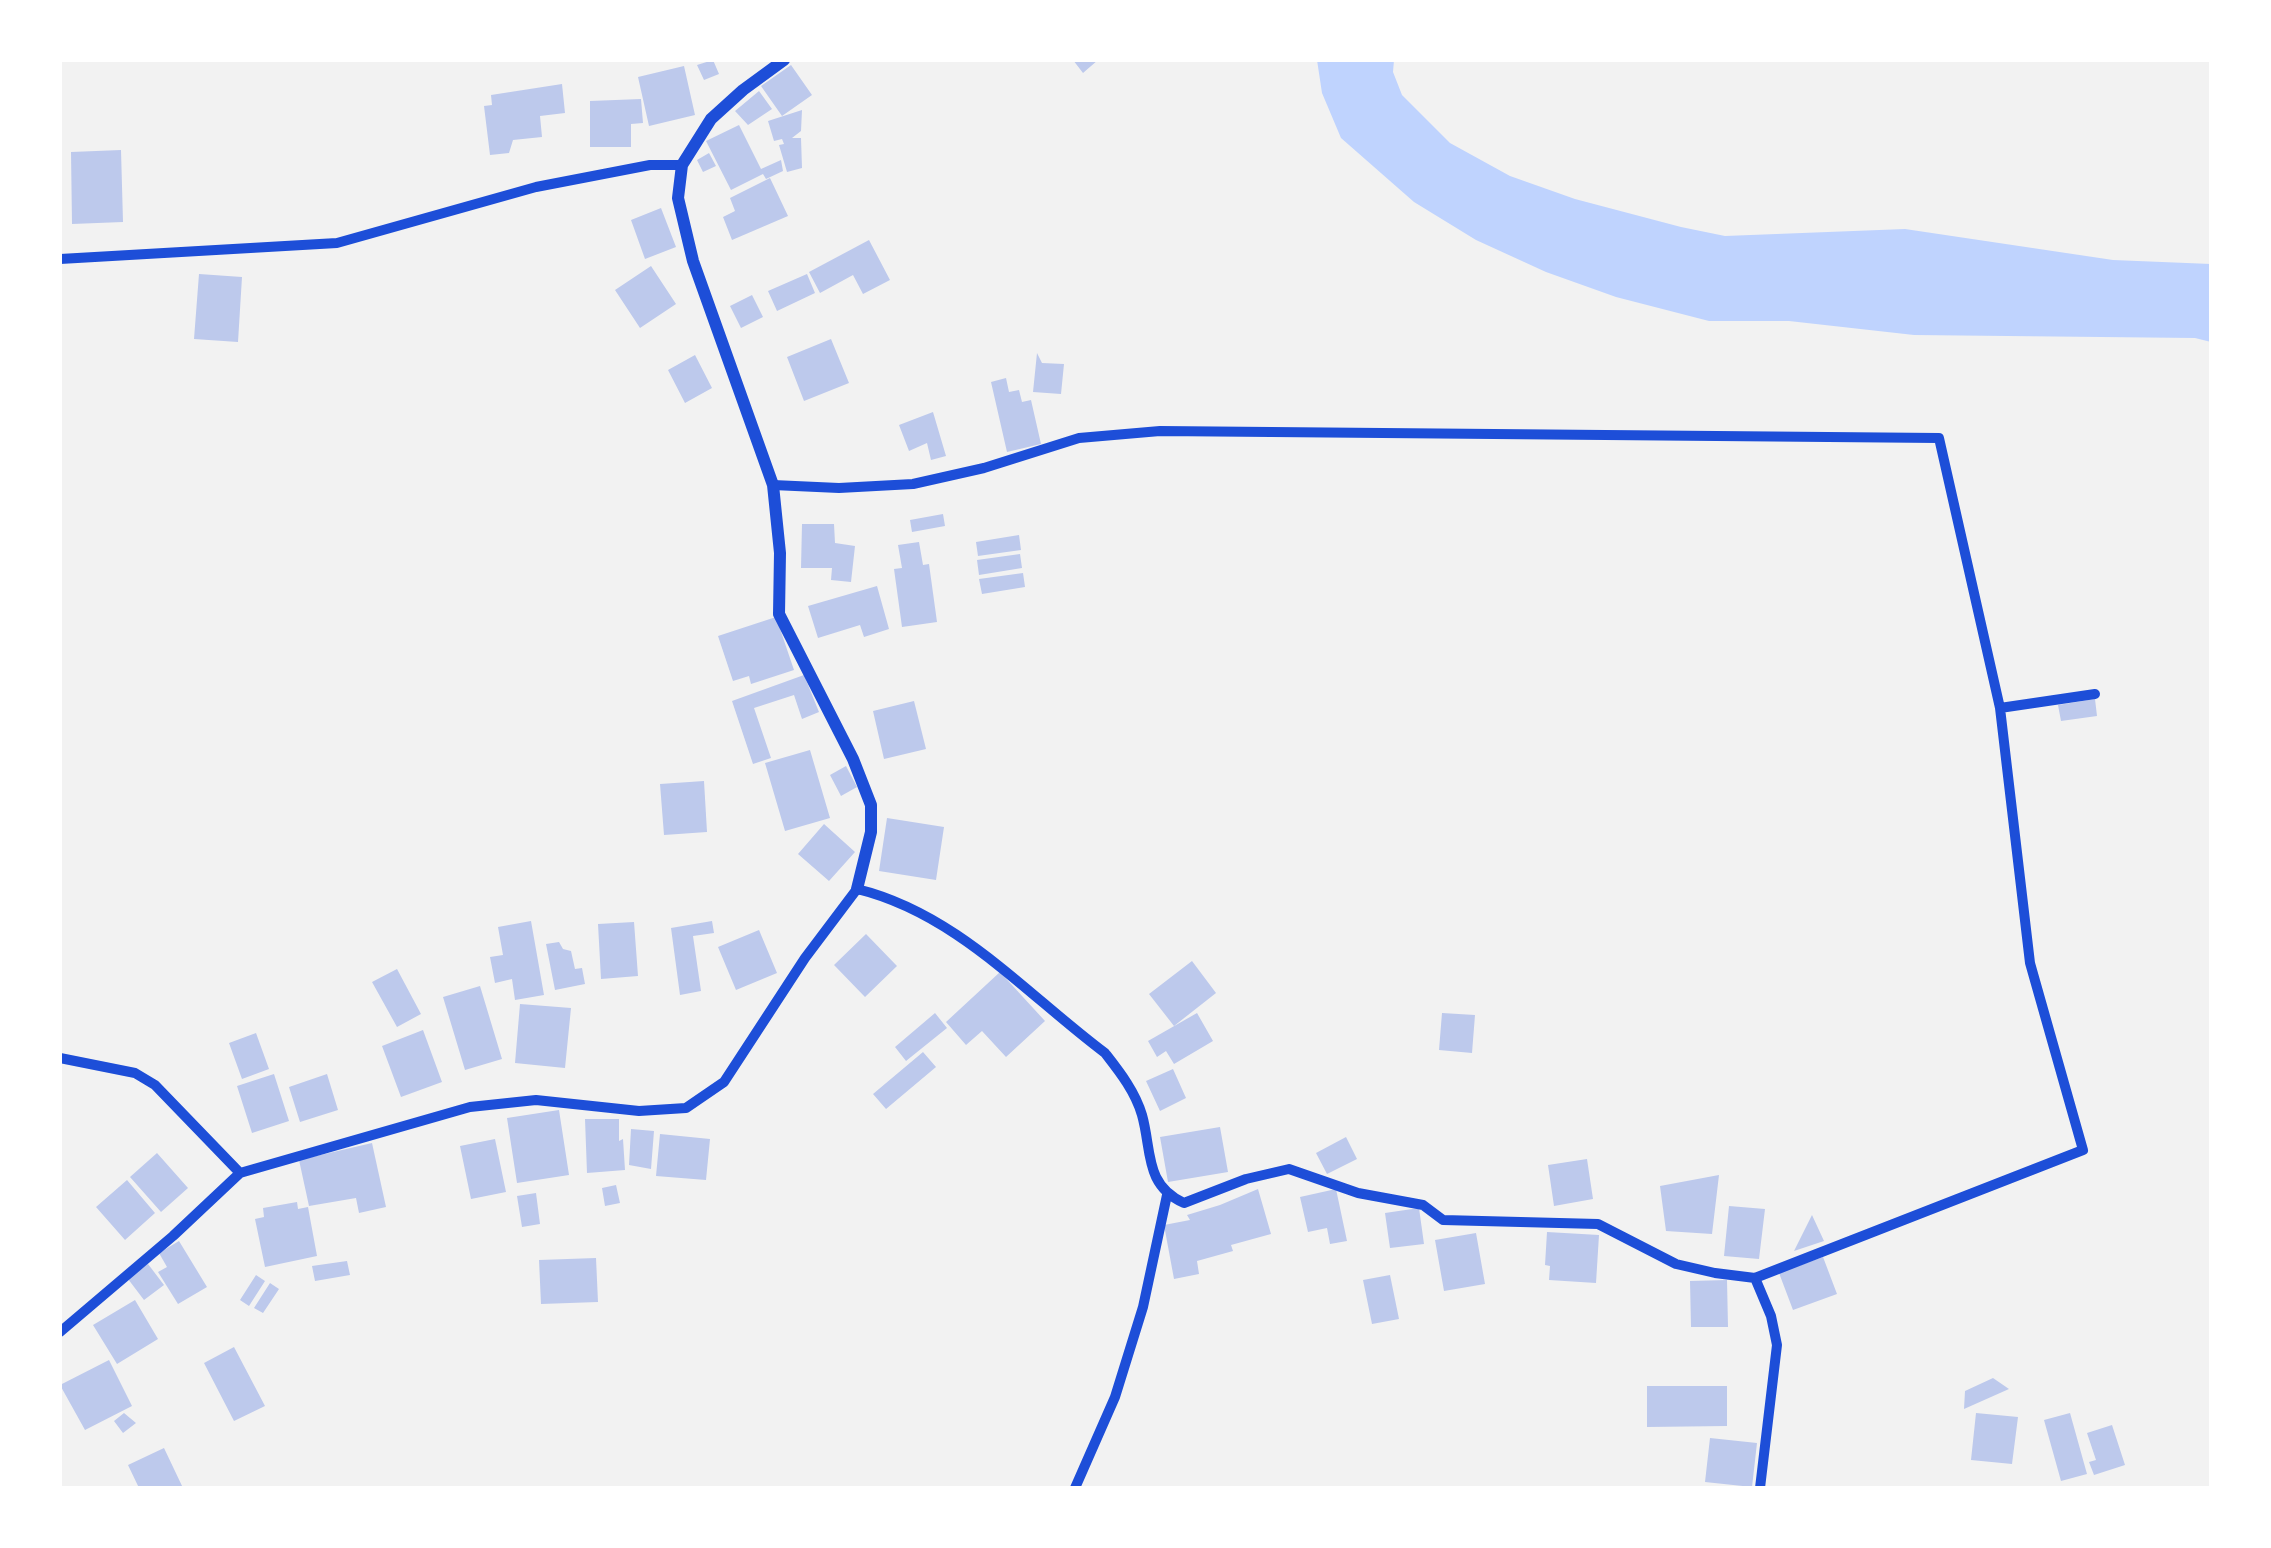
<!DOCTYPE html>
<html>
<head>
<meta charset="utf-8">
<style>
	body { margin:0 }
	#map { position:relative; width:2271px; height:1548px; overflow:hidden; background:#f2f2f2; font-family:Manrope,sans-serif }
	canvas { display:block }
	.frame { position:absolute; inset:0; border:62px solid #fff; pointer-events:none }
</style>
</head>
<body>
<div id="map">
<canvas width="2271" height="1548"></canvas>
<div class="frame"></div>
</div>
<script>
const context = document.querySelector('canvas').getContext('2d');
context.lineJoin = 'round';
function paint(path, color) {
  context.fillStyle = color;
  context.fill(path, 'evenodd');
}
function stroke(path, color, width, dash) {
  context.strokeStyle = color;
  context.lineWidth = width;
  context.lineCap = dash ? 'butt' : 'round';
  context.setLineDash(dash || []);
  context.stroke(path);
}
const water = new Path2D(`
	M1317,60H1394L1393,72L1402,95L1450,143L1510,176L1575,199L1681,227L1725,236L1905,229L2113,260L2211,264V342L2195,338L1914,335L1789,321H1709L1616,297L1546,272L1476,240L1414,202L1341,138L1322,93Z`);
const building = new Path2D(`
	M713,60L719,74L704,80L697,65Z
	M1073,60H1098L1083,73Z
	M791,65L812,95L782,116L761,86Z
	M684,66L695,115L649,126L638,77Z
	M562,84L565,113L540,116L542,137L513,140L509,153L490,155L484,106L492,105L491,95Z
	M759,91L772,109L748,125L735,111Z
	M641,99L643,123L631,124V147H590V101Z
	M802,110L801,131L792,138H801L802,168L787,172L779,145L784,144L782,139L774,141L768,121Z
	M739,125L761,169L781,160L783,171L766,179L763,174L731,190L706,141Z
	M121,150L123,222L72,224L71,152Z
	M709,153L716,166L703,172L697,160Z
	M770,178L788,216L732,240L723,217L735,211L730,198Z
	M661,208L676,247L645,259L631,220Z
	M869,240L890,280L863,294L853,275L820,293L809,272Z
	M651,266L676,304L640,328L615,290Z
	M199,274L242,277L238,342L194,339Z
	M807,274L815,293L777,311L768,291Z
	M752,295L763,317L741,328L730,306Z
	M831,339L849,383L804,401L787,357Z
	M1037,353L1042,363L1064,364L1061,394L1033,392Z
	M695,355L712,388L685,403L668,370Z
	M1006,378L1009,392L1019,390L1022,402L1031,400L1041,444L1007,452L991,382Z
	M933,412L946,456L931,460L927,443L909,451L899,425Z
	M943,514L945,526L912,532L910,520Z
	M802,524H834L835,543L855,546L851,582L831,580L832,568H801Z
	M1019,535L1021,550L978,556L976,542Z
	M919,542L923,565L929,564L937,622L902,627L894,569L902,568L898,545Z
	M1020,554L1022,568L979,575L977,560Z
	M1023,573L1025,587L982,594L979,579Z
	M877,586L889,629L864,637L860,625L818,638L808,606Z
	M776,617L794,670L751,684L749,676L733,681L718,636Z
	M804,675L819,712L802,719L794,695L754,708L771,758L753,764L732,701Z
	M2095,699L2097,716L2061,721L2058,705Z
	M914,701L926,749L884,759L873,711Z
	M810,750L830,818L785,831L765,763Z
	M846,766L857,787L841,796L830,775Z
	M704,781L707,832L664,835L660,784Z
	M887,818L944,827L936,880L879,871Z
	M824,824L855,852L829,881L798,854Z
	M531,921L544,995L515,1000L512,979L495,983L490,957L503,955L498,927Z
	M712,921L714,933L693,936L701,991L680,995L671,928Z
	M634,922L638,976L601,979L598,924Z
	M759,930L777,973L736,990L718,947Z
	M866,934L897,966L865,997L834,965Z
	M559,942L563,949L571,951L575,969L582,968L585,984L555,990L546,944Z
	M1192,961L1216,993L1174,1026L1149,994Z
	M397,969L421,1014L397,1027L372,982Z
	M1000,972L1045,1021L1006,1057L982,1031L966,1045L946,1022Z
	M480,986L502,1059L465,1070L443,997Z
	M520,1004L571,1008L565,1068L515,1063Z
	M935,1013L947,1028L906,1061L895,1047Z
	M1197,1013L1213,1041L1174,1064L1166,1051L1157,1057L1148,1041Z
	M1442,1013L1475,1015L1472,1053L1439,1050Z
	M423,1030L442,1082L401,1097L382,1046Z
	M256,1033L269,1069L242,1079L229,1043Z
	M923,1052L936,1067L886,1109L873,1094Z
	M1173,1069L1186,1098L1160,1111L1146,1081Z
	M274,1074L289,1121L252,1133L237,1086Z
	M327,1074L338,1110L300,1122L289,1087Z
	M559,1110L569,1175L517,1183L507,1118Z
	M585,1119H619V1141L623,1139L625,1170L587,1173Z
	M1220,1127L1228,1172L1168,1182L1160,1137Z
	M631,1129L654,1131L651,1169L629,1165Z
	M660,1134L710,1139L706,1180L656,1176Z
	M1346,1137L1357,1159L1327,1174L1316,1153Z
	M495,1139L506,1192L471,1199L460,1146Z
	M372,1143L386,1207L359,1213L356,1198L309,1206L299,1160Z
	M157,1153L188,1188L161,1212L130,1177Z
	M1587,1159L1593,1199L1554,1206L1548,1165Z
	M1719,1175L1712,1234L1666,1231L1660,1186Z
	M127,1180L155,1213L125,1240L96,1207Z
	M616,1185L620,1203L605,1206L602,1188Z
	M1258,1189L1271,1234L1231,1245L1233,1251L1197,1261L1199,1274L1174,1279L1164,1225L1190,1220L1187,1215L1220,1205Z
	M1336,1189L1347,1241L1330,1244L1327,1228L1308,1232L1300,1197Z
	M536,1193L540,1224L522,1227L517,1196Z
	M297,1202L298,1209L308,1207L317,1256L265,1267L255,1219L264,1217L263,1208Z
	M1729,1206L1765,1209L1759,1259L1724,1256Z
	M1419,1208L1424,1244L1390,1248L1385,1213Z
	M1812,1215L1824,1241L1794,1251Z
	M1547,1232L1599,1235L1596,1283L1549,1280L1550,1266L1545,1265Z
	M1476,1233L1485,1284L1444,1291L1435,1240Z
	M179,1241L207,1287L178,1304L158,1272L167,1267L159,1253Z
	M1823,1257L1837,1294L1793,1310L1779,1273Z
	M596,1258L598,1302L541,1304L539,1260Z
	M347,1261L350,1275L315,1281L312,1266Z
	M148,1264L164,1285L144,1300L128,1279Z
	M256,1275L265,1281L249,1306L240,1300Z
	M1390,1275L1399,1319L1372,1324L1363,1280Z
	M1727,1280L1728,1327H1691L1690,1281Z
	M270,1283L279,1289L263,1313L254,1308Z
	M135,1300L158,1339L117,1364L93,1325Z
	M234,1347L265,1406L234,1421L204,1363Z
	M109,1360L132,1406L85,1430L60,1385Z
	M1993,1378L2009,1389L1964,1409L1965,1391Z
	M1647,1386H1727V1426L1647,1427Z
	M124,1413L136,1423L123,1433L114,1421Z
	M1976,1413L2018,1417L2012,1464L1971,1460Z
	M2070,1413L2087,1474L2061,1481L2044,1420Z
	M2112,1425L2125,1465L2094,1475L2089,1462L2096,1460L2087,1433Z
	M1710,1438L1757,1443L1752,1487L1705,1482Z
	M164,1448L183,1488H139L128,1465Z`);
const minor = new Path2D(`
	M60,259L337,243L536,187L650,165H682
	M773,485L839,488L913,484L984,468L1079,438L1160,431L1939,438L2000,708L2030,963L2083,1150L1755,1278
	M2000,708L2095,694
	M60,1058L135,1073L155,1085L240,1173
	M60,1332L173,1236L240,1173L470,1107L536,1100L639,1111L686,1108L724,1082L805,958L857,889C956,913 1025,993 1105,1053C1119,1071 1135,1091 1142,1115C1152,1150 1144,1185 1184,1203L1246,1179L1289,1169L1358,1193L1423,1205L1443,1220L1598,1224L1676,1264L1715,1273L1755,1278L1771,1316L1777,1345L1760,1488
	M1075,1488L1115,1397L1143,1307L1167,1195`);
const tertiary = new Path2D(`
	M784,60L743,90L711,119L682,165L678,198L693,261L773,485L780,553L779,614L853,759L871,805V832L857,889`);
paint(water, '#bfd3fe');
paint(building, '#bdc9ec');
stroke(minor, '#1d4ed8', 10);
stroke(tertiary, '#1d4ed8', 12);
</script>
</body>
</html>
